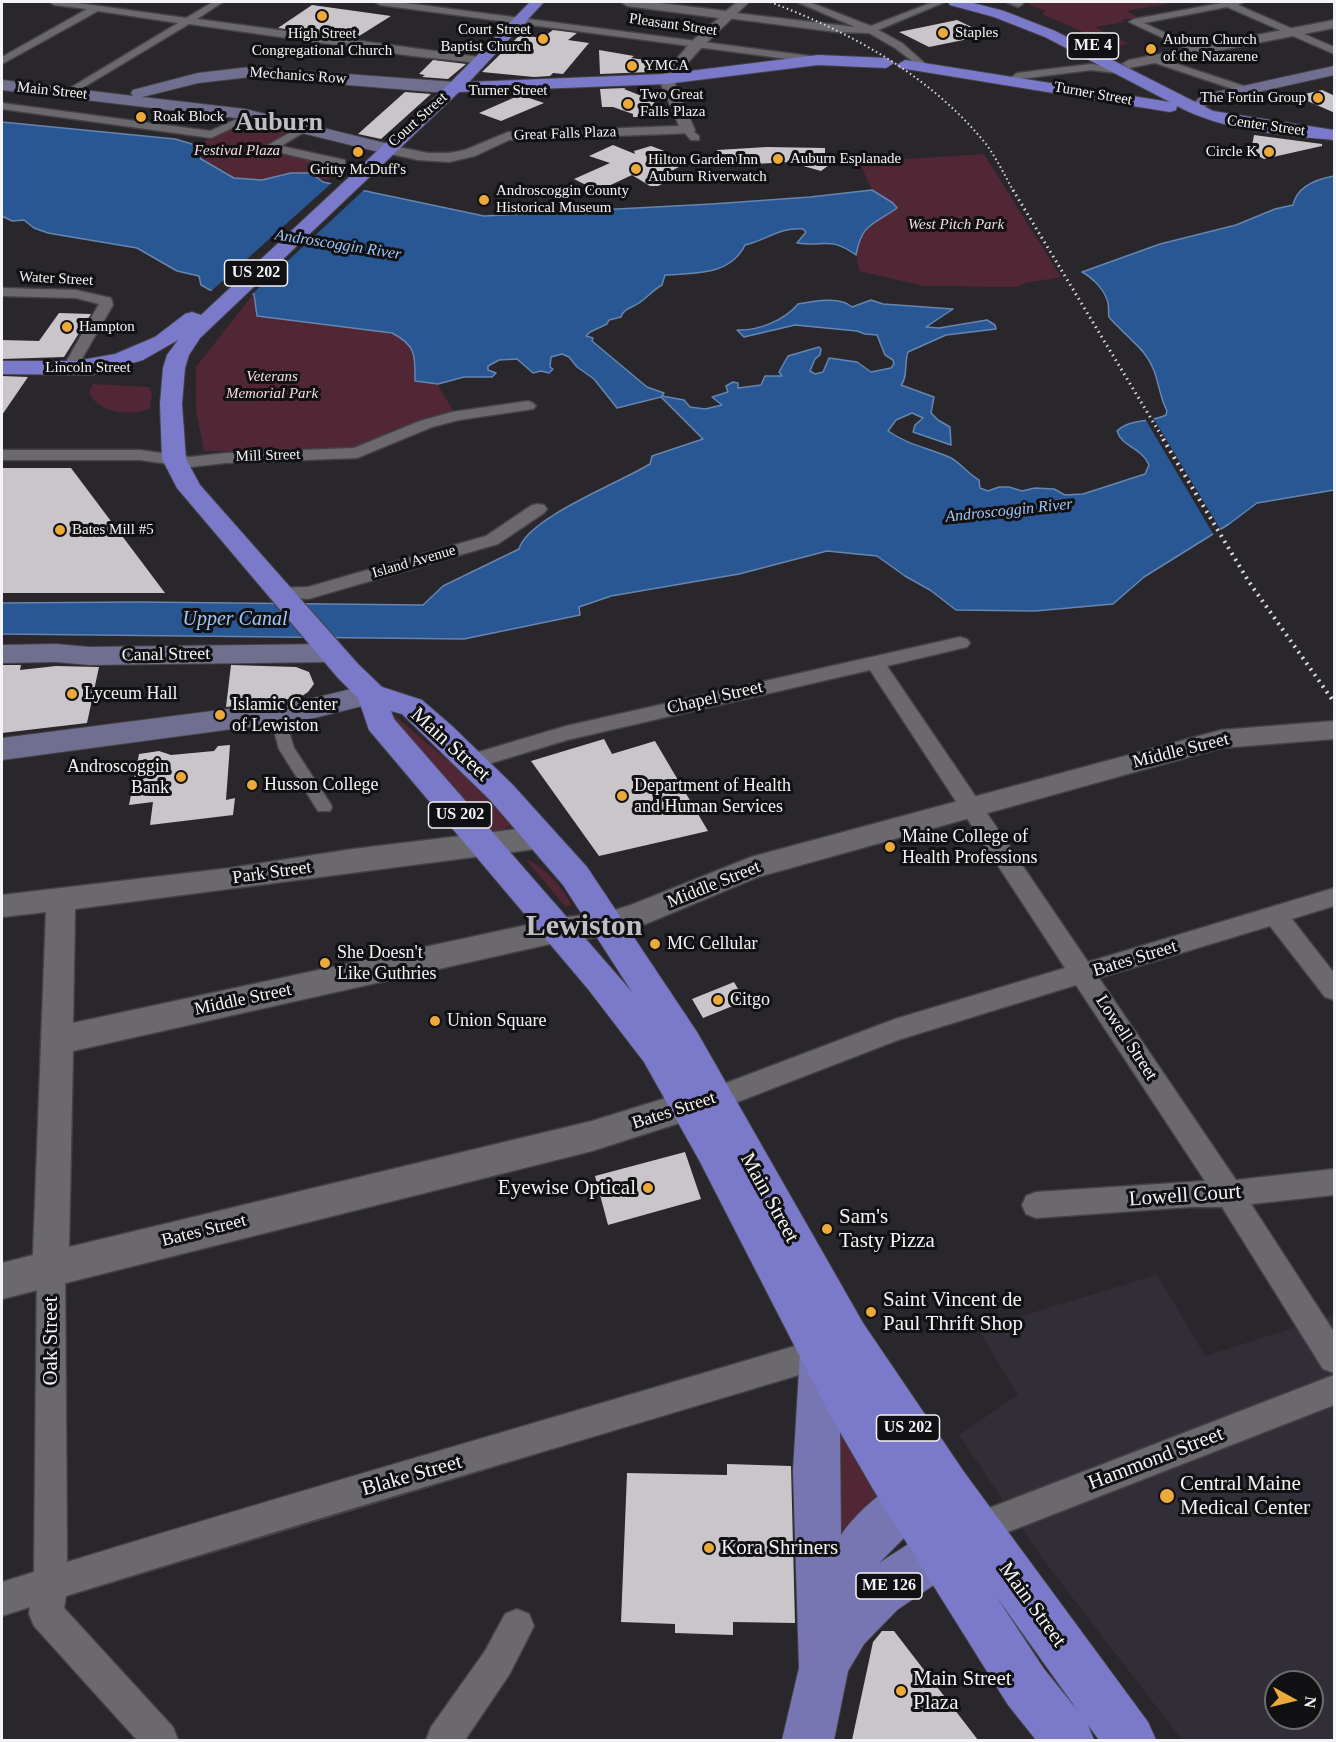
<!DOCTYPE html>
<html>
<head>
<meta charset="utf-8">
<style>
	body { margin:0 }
	#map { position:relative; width:1336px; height:1742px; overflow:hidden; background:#29272b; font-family:"Times New Roman",serif }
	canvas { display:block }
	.frame { position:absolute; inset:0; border:3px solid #f4f3f5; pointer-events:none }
	.north { position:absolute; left:1264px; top:1670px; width:60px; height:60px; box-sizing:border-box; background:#111012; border:2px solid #6c6b6d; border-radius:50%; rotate:98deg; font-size:16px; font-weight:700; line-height:24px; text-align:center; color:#f4f3f5 }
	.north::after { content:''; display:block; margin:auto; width:21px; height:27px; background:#ebaa39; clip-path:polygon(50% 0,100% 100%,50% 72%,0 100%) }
</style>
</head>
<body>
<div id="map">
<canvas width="1336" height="1742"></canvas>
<div class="frame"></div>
<div class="north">N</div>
</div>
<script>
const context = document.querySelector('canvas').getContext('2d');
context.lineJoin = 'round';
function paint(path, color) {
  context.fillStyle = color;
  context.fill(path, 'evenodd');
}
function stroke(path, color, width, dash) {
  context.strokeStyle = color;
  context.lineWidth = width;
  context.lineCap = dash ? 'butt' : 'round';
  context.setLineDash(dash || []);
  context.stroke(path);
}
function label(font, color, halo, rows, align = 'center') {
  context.font = font + ' "Times New Roman",serif';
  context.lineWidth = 6;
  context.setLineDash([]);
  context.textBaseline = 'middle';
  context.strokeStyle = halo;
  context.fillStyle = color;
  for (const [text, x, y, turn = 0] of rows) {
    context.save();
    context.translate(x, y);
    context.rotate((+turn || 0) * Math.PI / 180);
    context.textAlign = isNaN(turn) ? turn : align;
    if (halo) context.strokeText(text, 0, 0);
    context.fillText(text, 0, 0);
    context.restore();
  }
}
const built = new Path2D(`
	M1157,1275L1205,1356L1334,1315V1740H1182L1042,1558L959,1435L1018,1395L978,1329ZM1276,1682H1312V1718H1276Z`);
const green = new Path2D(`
	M1034,2H1177L1126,11L1138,17L1122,20L1125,22L1095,27L1129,44L1115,46L1042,14L1046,11L1027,4Z
	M245,121L290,132L262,148L326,164L334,160L349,163L328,180L303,177L241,183L224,170L207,167L187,150Z
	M984,154L1061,277L1025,283L1018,287L924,286L859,271C850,229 869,228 897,208L893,203L872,190L859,162Z
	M254,293L258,316L376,330C390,333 411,339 415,356C417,363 415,373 415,381L438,385L453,410L357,453L204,451L196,411V367Z
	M93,384L149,387L152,392L150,409C131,416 98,414 89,392Z
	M389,711L472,781L510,820V825L500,832L490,831L386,712Z
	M526,860C539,861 567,892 571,905L567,907L563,904Z
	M831,1399L888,1497L837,1555Z`);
const water = new Path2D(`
	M2,122L175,139L192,144L201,159L234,178L262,180L291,173H311L323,182L484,216L712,204L810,197L872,190L893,203L897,208C872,226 862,223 856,255C829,236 825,247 797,243L806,232L803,229C778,227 768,240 745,245C730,276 694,273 665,275L662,285C653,290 648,297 639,303C632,308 624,308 621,317L609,320L607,324L590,332L586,336L593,338L592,341L647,387L664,393L662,396L684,400L690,407L705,409L722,405L712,397L728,392L726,386L733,382L738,383V388L761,385L765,376H782L779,372L788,356L819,347L821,349L820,355L815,359L810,371L815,374L823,372L829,358L857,362L871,372L891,368L894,364L893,360L885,355L877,335L865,334L857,331L795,325L744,337L737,330C758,331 785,320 798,304C814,301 841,296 852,307L871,300L883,304L953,309L926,327L939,328L987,320L995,325L996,329L946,335L908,352C904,363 908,377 901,385L934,397L931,413L938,420L950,427L951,445L913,432L915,425L923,418L912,413L896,420L888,431C910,446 926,447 949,457C959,461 968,474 979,480L980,488L988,491L999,487H1009L1022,491L1035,488L1054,489L1065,495L1083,494L1145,474L1149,465C1142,448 1122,447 1117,431C1130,418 1151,423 1166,415L1167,411C1157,393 1160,373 1144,353C1139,346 1110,320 1109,317C1108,313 1109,307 1108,303C1105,290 1093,278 1082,272L1160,244L1236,225L1275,209L1293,205C1297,186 1317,179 1334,176V490L1257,503L1229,524L1144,577L1113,604L1035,611L956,610L930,590L905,576L877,556L827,551L739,574L611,596L579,607L580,615L464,639L2,634V603L139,602L423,605L443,586L519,549C527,518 621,482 650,464L652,456L703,439L661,397L617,408L594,379L577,367L569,357L562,354L551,357L550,367L553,369L549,373L541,371L533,373L517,359L499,360L488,366V370L496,373L492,377H464L438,384L415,381C415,356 417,346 392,333L257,316L254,294L210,290L201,285L199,276L177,271L137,248L48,233L34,228L24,220L12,221L2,216Z`);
const pier = new Path2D(`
	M334,181L365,189L250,296L209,293Z
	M1152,416L1222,532L1215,537L1144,417Z`);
const building = new Path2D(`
	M312,5L391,16L356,38L278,28Z
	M957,20L988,35L929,47L899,32Z
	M553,30L577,33L568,40L589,43L563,74L553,73L550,76L534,77L482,72L520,35L542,38Z
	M449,45L481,49L475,54L444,50Z
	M599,50L634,56L631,58L659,62L650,69L654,70L650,72L600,74Z
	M433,60L466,64L448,79L422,77L425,75L419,74Z
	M626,88L624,89L654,101L656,117H633V114L613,107H602L600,89Z
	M1322,90L1335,96V113L1296,96Z
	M405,92L431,94L381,139L358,134Z
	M520,95L544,103L501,121L479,113Z
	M1254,135L1322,144V146L1264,159L1251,152Z
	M613,145L635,154L634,151L651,146L667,152L664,161L679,167L663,175L664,183L658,186H650L632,175L600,190L595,188L591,191L588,186L574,179L610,163L589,156Z
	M767,147L825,148V155L837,159L821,171L789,162L721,166L717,150Z
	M59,313L91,314L64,357L2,359V340L39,341Z
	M2,376L28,377L2,415Z
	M2,468H71L165,593H2Z
	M2,665H21L20,670L56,666L99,667L87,723L2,733Z
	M231,665L296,667L309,672L314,684L308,692L299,698L226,707Z
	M604,739L612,754L655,741L708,831L599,856L531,761Z
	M230,745L226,800L235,798L233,815L150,825L153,802L129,805L139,754L159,751L171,755L214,751L218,746Z
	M734,982L745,1001L703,1018L692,999Z
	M685,1152L701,1199L608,1225L595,1176Z
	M727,1464L791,1466L795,1623L733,1622V1635L675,1633V1624L621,1622L627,1473L727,1475Z
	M882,1631H894L978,1740H852L873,1642Z`);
const pedestrian = new Path2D(`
	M276,707L283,712L294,748L330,803L332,807L330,811H318L279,749L269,712Z`);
const minor = new Path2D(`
	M50,2H70L186,18L213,2H223L197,19L479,57L484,60L479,63L413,56L189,24L69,96L64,93L65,91L178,23L98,11L2,64V57L87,9L54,5Z
	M375,2H398L818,57L823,60L818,63L380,5Z
	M797,2H809L871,26L933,2H945L878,30L902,43L929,67L924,70L895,48L869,33L836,32L727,18L722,15L727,12L855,27Z
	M1006,2H1020L1023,4L1018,7Z
	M1227,2H1244L1238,5L1334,47V54L1227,7L1144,23L1203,50L1204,52L1199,55L1129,22L1134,19Z
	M1156,57L1253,89L1254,91L1253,93H1245L1152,62V58Z
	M1091,64L1123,68L1128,71L1123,74L1091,70L1020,79L1011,85L1006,82L1017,73Z
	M2,103L210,131L248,114H256L258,116L211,138L2,109Z
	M302,126L306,127V131L281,146L345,160V166L341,167L273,151L268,145Z
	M688,127L699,136V140H691L682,130Z
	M2,288L76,290L111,298L113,305L76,369L69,373L62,369L99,304L76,298L2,296Z
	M528,401L533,403L536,406L533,409L459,420L432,427L357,458L226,463L190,467L140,460H2V450H140L190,457L226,453L354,448L420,421L452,412Z
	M538,504L544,505L547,509L544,513L498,544L308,599L275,596L272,592L275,588L308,587L486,536L532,505Z
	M960,637L967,639L970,643L967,647L887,666L1088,962L1334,888V906L1292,919L1334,973V1000L1325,997L1270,926L1099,978L1236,1180L1334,1169V1195L1251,1204L1334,1332V1373L1323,1369L1222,1207H1191L1036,1218L1026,1214L1022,1205L1026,1196L1036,1192L1205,1181L1076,985L898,1040L714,1111L705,1107L701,1099L705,1091L895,1019L1065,968L870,670L567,740L472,769L465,766L462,761L465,756L566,726Z
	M51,1254L61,1258L65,1268L67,1562C318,1485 571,1413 822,1338L833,1342L837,1353L833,1364L822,1368C570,1444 317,1518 66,1596L64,1608L173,1727L178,1740H137L34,1626L29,1614L30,1607L2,1616V1582L34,1572L37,1268L41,1258Z
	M1334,1375V1405L977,1544L966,1539L961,1528L966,1517Z
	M517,1609L529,1614L534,1626L509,1675L465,1740H426L431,1727L485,1651L505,1614Z`);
const tertiary = new Path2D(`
	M621,2H651L726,11L737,2H749L702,47L673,79L695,130L693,133L509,140L475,156L449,162L418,160L382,152L380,149L387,145L428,153H449L465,150L508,132L679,126L659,79L692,41L719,18L627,6Z
	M1334,20V28L1129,68L1122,64L1129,60Z
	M1334,721V739L1221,748L758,877L648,923L608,936L559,942L73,1051L69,1247L592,1121L708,1085L720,1090L724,1100L720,1110L592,1151L2,1299V1263L33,1255L46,912L2,917V895L230,868L353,849L543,826L553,830L557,837L553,844L543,848L75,909L73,1023L559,918L608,912L631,905L751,857L1221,730Z`);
const secondary = new Path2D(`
	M1334,66V75L1213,102L1203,107L1195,102L1202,95Z
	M250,67L455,82L463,87L455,92H434L250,77L198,83L142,97L245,109L393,145L396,149L393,153L387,154L245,119L2,90V80L133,96L131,93L133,90L198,73Z
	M56,644L90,647L331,644L341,646L345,653L341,660L331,662L90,665L56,662L2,663V645Z
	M372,684L382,687L387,694L382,701L314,718L2,760V738L314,698Z`);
const primary = new Path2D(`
	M822,1331L837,1338L844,1353L840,1431L841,1535C861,1506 894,1481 926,1468L943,1474L949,1491L943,1508L906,1536L879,1563L941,1523L958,1516L975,1523L982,1540L975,1557L897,1610L864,1644L848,1671L834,1740H782L799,1668L793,1471L800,1353L807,1338Z`);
const trunk = new Path2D(`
	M530,2H544L469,82L666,74L818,55L886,58L894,63L886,68L818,65L666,84L459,92L200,338L189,355L185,368L182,404L186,459L200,485L358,664L382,687L422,700L452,726L512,784L587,867L697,1032L863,1323L964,1472L1148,1722L1156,1740H1099L1088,1725L1094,1740H1036L1008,1705L873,1489L830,1415L699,1160L644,1062L588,989L369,730L358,698L338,678L177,488L162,459L160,404L163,368L167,355L178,340L143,360L92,375L2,374V361H76L115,354L155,337L185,314L192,312L201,315L449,84ZM391,711L402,714L490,800L563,885L632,992L394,719ZM996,1596L1078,1711L1044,1669Z
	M948,2H969L1004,11L1055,31L1213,111L1334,130V140C1282,135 1224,131 1177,106L1176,110L1170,112L900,68L897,65L905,60L1170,102L1045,37L994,17L950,5Z`);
const railFar2 = new Path2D(`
	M770,2C852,33 930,75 986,144C997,159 1005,176 1014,192`);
const railFar1 = new Path2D(`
	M1013,190L1164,440`);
const rail = new Path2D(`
	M1163,439L1249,582L1334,702`);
const markers = [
	[322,16,6,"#ebaa39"],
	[943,33,6,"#ebaa39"],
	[543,39,6,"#ebaa39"],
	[1151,49,6,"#ebaa39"],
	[632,66,6,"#ebaa39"],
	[1318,98,6,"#ebaa39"],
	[628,104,6,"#ebaa39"],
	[141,117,6,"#ebaa39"],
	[358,152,6,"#ebaa39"],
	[1269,152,6,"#ebaa39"],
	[778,159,6,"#ebaa39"],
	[636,169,6,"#ebaa39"],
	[484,200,6,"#ebaa39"],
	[67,327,6,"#ebaa39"],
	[60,530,6,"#ebaa39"],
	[72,694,6,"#ebaa39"],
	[220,715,6,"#ebaa39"],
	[181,777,6,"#ebaa39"],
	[252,785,6,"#ebaa39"],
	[622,796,6,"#ebaa39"],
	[890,847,6,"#ebaa39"],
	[655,944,6,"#ebaa39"],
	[325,963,6,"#ebaa39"],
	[718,1000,6,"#ebaa39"],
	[435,1021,6,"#ebaa39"],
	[648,1188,6,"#ebaa39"],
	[827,1229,6,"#ebaa39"],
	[871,1312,6,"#ebaa39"],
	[1167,1496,8,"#ebaa39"],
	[709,1548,6,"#ebaa39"],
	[901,1691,6,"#ebaa39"]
];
const farStreetnames = [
	["Pleasant Street",673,25,8],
	["Mechanics Row",298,76,4],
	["Main Street",52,91,6],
	["Turner Street",508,91],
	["Turner Street",1093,94,10],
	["Court Street",418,120,-42],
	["Center Street",1266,126,8],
	["Great Falls Plaza",565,134,-2],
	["Water Street",56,279,3],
	["Lincoln Street",88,368],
	["Mill Street",268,456,-2],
	["Island Avenue",414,562,-16]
];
const farPoinames = [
	["Court Street",531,30,"right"],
	["Baptist Church",531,47,"right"],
	["Staples",955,33],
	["High Street",322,34,"center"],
	["Congregational Church",322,51,"center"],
	["Auburn Church",1163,40],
	["of the Nazarene",1163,57],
	["YMCA",644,66],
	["Two Great",640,95],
	["Falls Plaza",640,112],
	["The Fortin Group",1306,98,"right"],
	["Roak Block",153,117],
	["Circle K",1257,152,"right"],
	["Auburn Esplanade",790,159],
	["Hilton Garden Inn",648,160],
	["Auburn Riverwatch",648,177],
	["Gritty McDuff's",358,170,"center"],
	["Androscoggin County",496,191],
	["Historical Museum",496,208],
	["Hampton",79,327],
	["Bates Mill #5",72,530]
];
const farParknames = [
	["Festival Plaza",237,151],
	["West Pitch Park",956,225],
	["Veterans",272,377],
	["Memorial Park",272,394]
];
const shields = [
	[1093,46,51],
	[256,273,63],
	[460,815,63],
	[908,1428,63],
	[889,1586,66]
];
const shieldNames = [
	["ME 4",1093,46],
	["US 202",256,273],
	["US 202",460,815],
	["US 202",908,1428],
	["ME 126",889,1586]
];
const farWaternames = [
	["Androscoggin River",338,245,9],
	["Androscoggin River",1009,511,-6]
];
const streetNames = [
	["Canal Street",166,655,-1],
	["Chapel Street",715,698,-13],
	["Middle Street",1181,751,-14],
	["Park Street",272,873,-8],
	["Middle Street",714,885,-22],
	["Bates Street",1135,959,-17],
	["Middle Street",243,1000,-12],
	["Lowell Street",1126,1038,57],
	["Bates Street",674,1111,-18],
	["Bates Street",204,1231,-14]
];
const poiNames = [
	["Lyceum Hall",84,694],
	["Islamic Center",232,705],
	["of Lewiston",232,726],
	["Androscoggin",169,767,"right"],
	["Bank",169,788,"right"],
	["Husson College",264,785],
	["Department of Health",634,786],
	["and Human Services",634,807],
	["Maine College of",902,837],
	["Health Professions",902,858],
	["MC Cellular",667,944],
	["She Doesn't",337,953],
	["Like Guthries",337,974],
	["Citgo",730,1000],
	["Union Square",447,1021]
];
const waterNames = [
	["Upper Canal",235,620]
];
const nearStreetnames = [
	["Main Street",450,745,42],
	["Lowell Court",1185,1196,-4],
	["Main Street",769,1198,61],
	["Oak Street",51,1341,-90],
	["Hammond Street",1156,1459,-21],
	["Blake Street",412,1476,-16],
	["Main Street",1032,1605,54]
];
const nearPoinames = [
	["Eyewise Optical",636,1188,"right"],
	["Sam's",839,1217],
	["Tasty Pizza",839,1241],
	["Saint Vincent de",883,1300],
	["Paul Thrift Shop",883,1324],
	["Central Maine",1180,1484],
	["Medical Center",1180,1508],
	["Kora Shriners",721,1548],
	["Main Street",913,1679],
	["Plaza",913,1703]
];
const farTownnames = [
	["Auburn",279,123]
];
const townNames = [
	["Lewiston",584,927]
];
paint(built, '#322e37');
paint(green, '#512635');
paint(water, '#295793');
stroke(water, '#6686b0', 1.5);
paint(pier, '#29272b');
paint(building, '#cac5c9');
stroke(pedestrian, '#444246', 3);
stroke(minor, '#444246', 3);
stroke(tertiary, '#444246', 3);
stroke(secondary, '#444246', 2);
stroke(primary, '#444246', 2);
stroke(trunk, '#444246', 2);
paint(pedestrian, '#6b696e');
paint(minor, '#6b696e');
paint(tertiary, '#6b696e');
paint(secondary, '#716f90');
paint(primary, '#7776b3');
paint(trunk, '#7b7aca');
stroke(railFar2, '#dbdadc', 2, [1.5, 3]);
stroke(railFar1, '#dbdadc', 3, [1.5, 4]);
stroke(rail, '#dbdadc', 4, [2, 5]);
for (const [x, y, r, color] of markers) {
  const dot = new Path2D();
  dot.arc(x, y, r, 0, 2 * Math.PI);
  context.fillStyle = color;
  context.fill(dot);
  stroke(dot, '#111012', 2);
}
label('15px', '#f4f3f5', '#111012', farStreetnames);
label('15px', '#f4f3f5', '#111012', farPoinames, 'left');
label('italic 15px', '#f4dce2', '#111012', farParknames);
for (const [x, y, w] of shields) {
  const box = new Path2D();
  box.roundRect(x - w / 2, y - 13, w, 26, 4.5);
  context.fillStyle = '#111012';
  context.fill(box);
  stroke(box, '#f4f3f5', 1.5);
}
label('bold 16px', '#f4f3f5', null, shieldNames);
label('italic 16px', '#a0c6fa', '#111012', farWaternames);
label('18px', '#f4f3f5', '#111012', streetNames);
label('18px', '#f4f3f5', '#111012', poiNames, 'left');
label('italic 20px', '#a0c6fa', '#111012', waterNames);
label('21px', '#f4f3f5', '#111012', nearStreetnames);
label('21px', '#f4f3f5', '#111012', nearPoinames, 'left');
label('bold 26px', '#c1bec3', '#111012', farTownnames);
label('bold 30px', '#c1bec3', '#111012', townNames);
</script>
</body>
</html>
